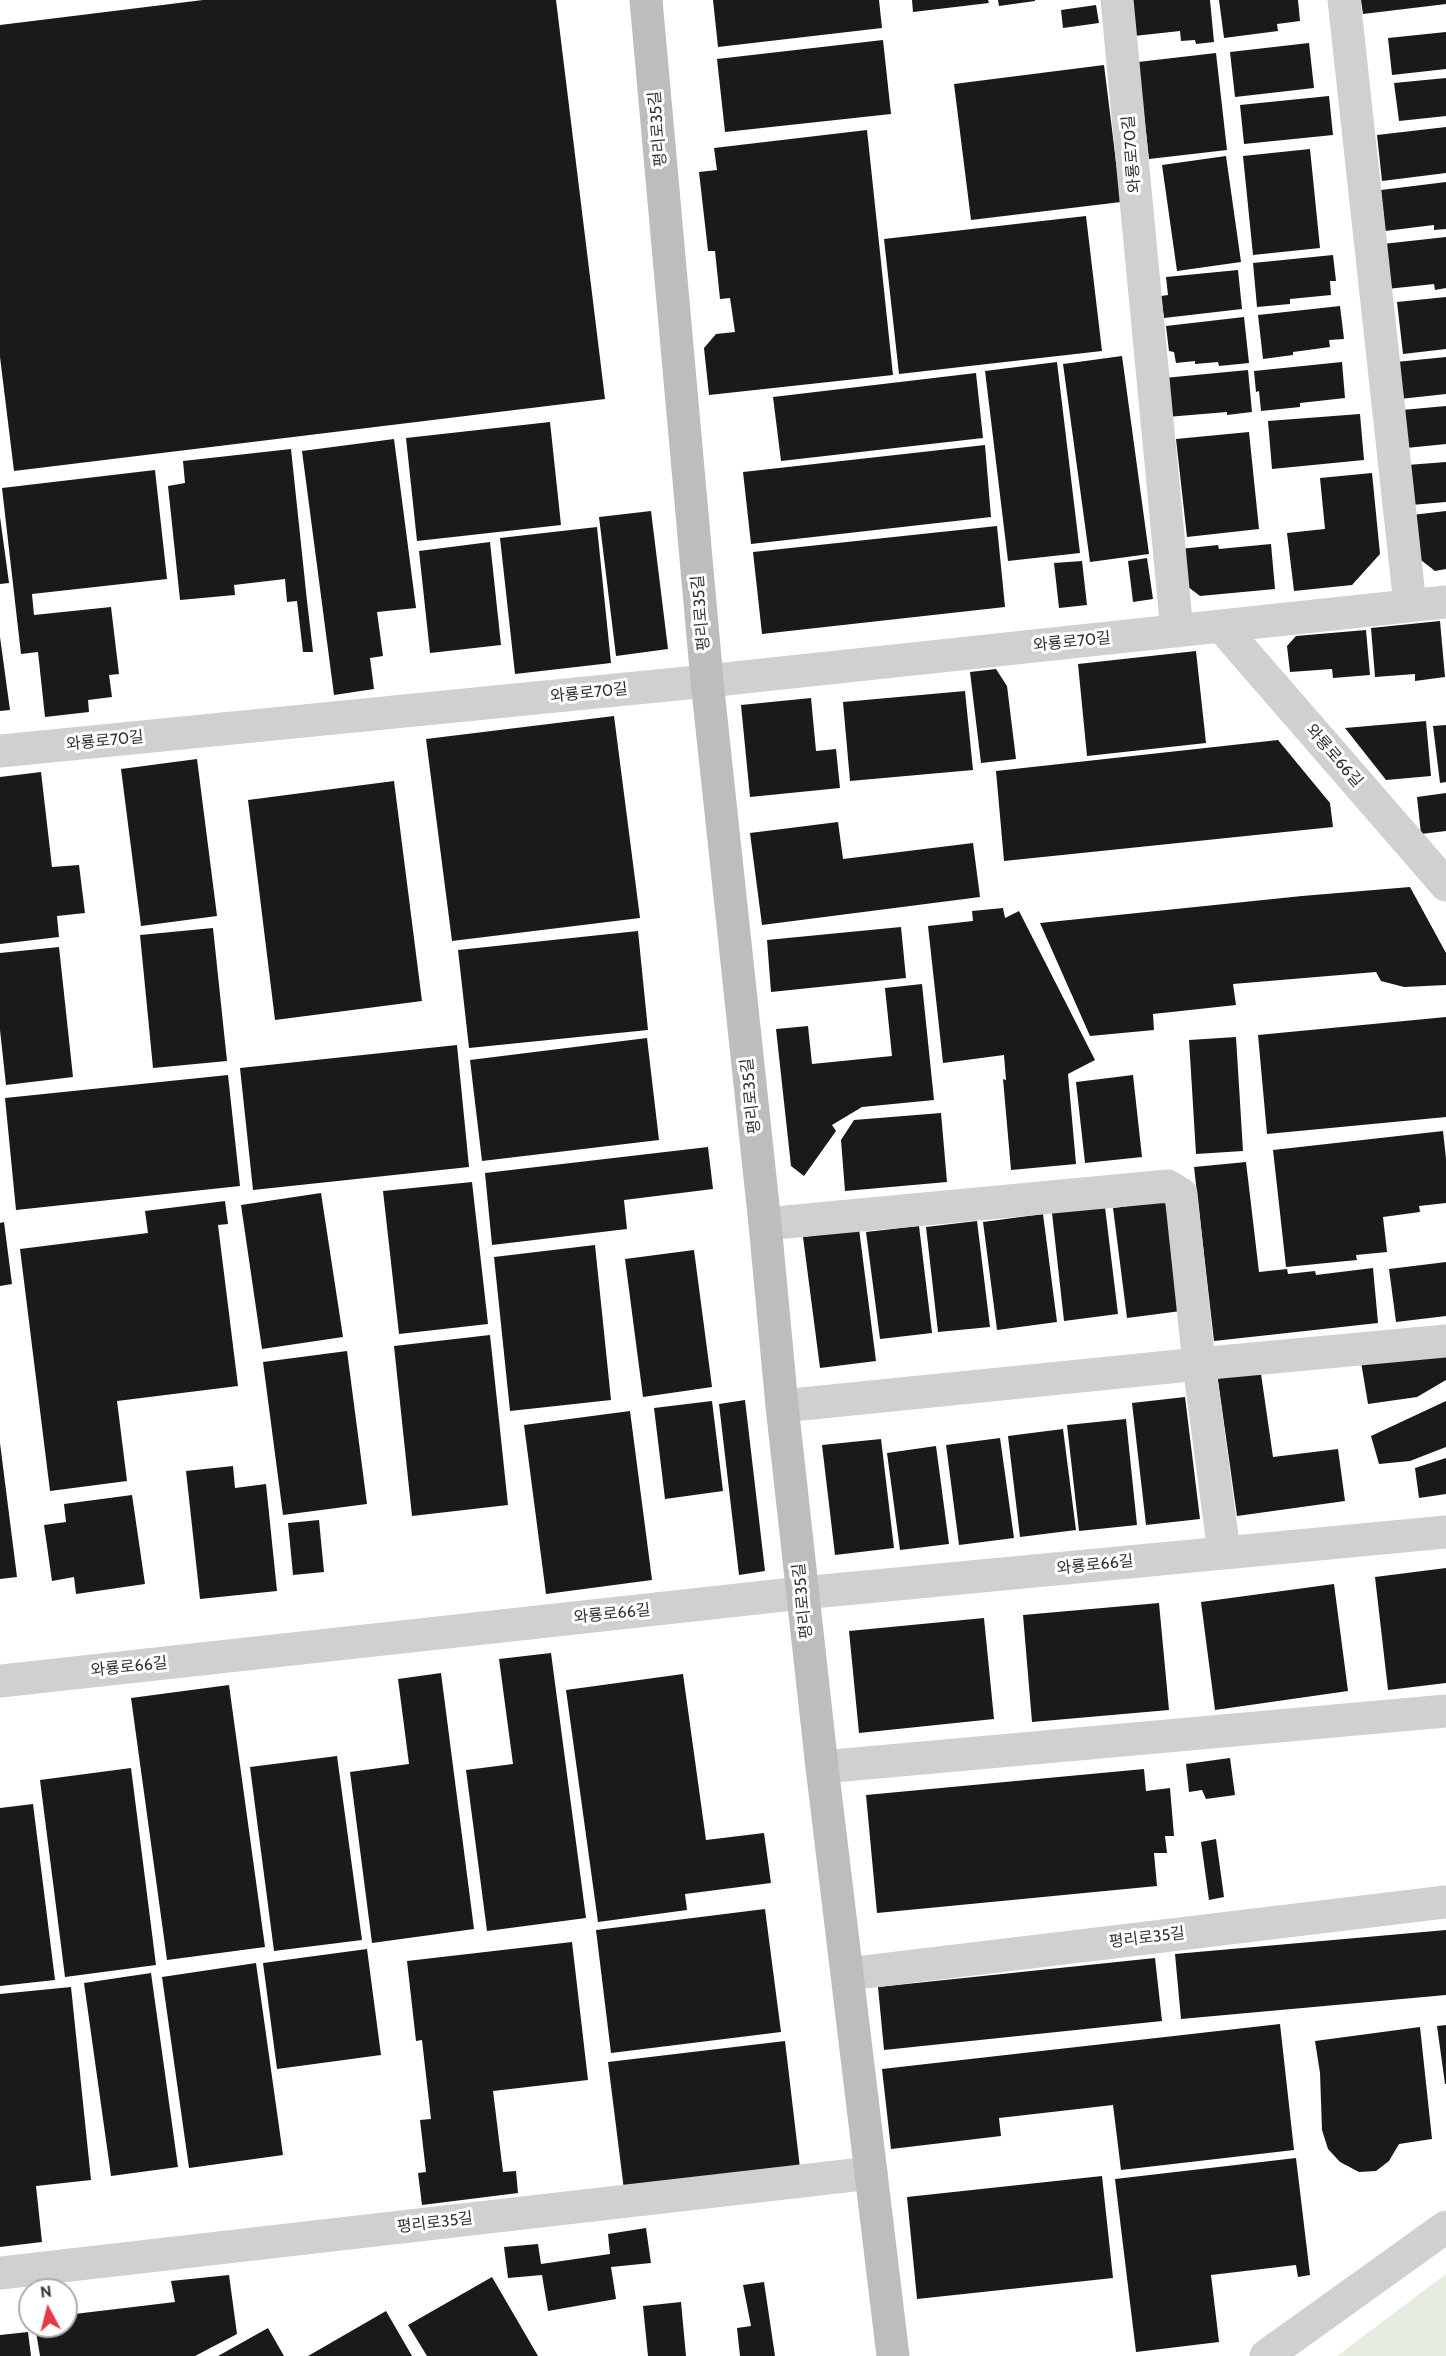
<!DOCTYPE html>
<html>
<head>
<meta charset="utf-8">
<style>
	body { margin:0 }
	#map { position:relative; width:1446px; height:2356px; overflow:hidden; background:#fff; font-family:Cabin,sans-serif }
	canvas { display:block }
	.north { position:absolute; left:18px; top:2278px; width:60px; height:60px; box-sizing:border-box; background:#fff; border:2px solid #adadad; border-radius:50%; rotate:353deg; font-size:16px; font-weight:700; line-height:24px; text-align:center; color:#333 }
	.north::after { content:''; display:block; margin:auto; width:21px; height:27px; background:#e63946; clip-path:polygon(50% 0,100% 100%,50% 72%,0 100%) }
</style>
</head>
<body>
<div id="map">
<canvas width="1446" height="2356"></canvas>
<div class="north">N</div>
</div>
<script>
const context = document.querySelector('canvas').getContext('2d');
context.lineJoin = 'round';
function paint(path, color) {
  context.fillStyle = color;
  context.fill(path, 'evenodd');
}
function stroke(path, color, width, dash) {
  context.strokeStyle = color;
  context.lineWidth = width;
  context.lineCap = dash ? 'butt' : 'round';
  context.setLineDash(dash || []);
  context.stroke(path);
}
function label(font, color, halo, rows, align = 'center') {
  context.font = font + ' Cabin,"Noto Sans KR",sans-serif';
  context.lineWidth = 6;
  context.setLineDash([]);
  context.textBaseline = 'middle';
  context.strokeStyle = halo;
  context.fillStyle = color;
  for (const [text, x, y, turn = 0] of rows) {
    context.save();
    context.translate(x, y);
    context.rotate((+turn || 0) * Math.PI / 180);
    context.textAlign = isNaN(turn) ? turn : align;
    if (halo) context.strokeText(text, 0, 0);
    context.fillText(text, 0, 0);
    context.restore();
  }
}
const green = new Path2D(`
	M1446,2274V2356H1337Z`);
const building = new Path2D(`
	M203,0H556L605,399L14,471L0,357V25Z
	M713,0H879L882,28L718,47Z
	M912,0H988L989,3L913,12Z
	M998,0H1035V1L999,6Z
	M1130,0H1210L1214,42L1196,44L1195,40L1181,41L1180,31L1134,36Z
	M1219,0H1298L1300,21L1277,24L1278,31L1224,38Z
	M1361,0H1446V4L1363,14Z
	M1096,5L1099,23L1063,28L1061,10Z
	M1446,32V69L1392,75L1388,38Z
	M883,40L891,114L725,132L717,59Z
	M1309,43L1314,88L1235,97L1230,52Z
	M1216,53L1227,150L1149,159L1138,62Z
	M1104,65L1121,202L971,220L954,84Z
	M1446,78V116L1399,121L1394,83Z
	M1329,96L1333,135L1244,144L1240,105Z
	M1446,127V173L1382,181L1377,135Z
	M867,130L893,375L709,395L704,348L716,334L735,332L730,298L720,299L715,251H708L699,172L717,170L714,148Z
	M1310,149L1320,248L1253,255L1243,156Z
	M1226,156L1241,262L1177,271L1162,165Z
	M1446,182V229L1434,230V225L1385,231L1381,190Z
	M1086,216L1102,351L899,374L884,239Z
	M1446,237V288L1435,290L1434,284L1387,289L1383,244Z
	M1333,255L1336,281H1330L1331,295L1290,299V304L1257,307L1253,263Z
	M1238,270L1242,309L1164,318L1161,296L1168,295L1166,277Z
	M1446,297V349L1403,354L1397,302Z
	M1340,306L1344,339L1329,340L1330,347L1293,352V355L1263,359L1258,315Z
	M1244,317L1249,363L1219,366L1218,362L1195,364V361L1176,363L1174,352L1169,351L1166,326Z
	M1122,356L1149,554L1090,562L1063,364Z
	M1446,357V394L1400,399L1396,362Z
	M1057,362L1080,553L1008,561L985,371Z
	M1342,362L1345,398L1300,403V407L1261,411L1259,391L1256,392L1254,371Z
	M1248,370L1252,412L1227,415V412L1167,417L1164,378Z
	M976,373L983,438L781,461L773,397Z
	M1446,406V444L1406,448L1402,410Z
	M1360,414L1364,460L1272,469L1268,421Z
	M550,422L561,525L417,541L406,438Z
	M1249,432L1259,529L1187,537L1176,439Z
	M394,439L416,608L377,612L383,656L370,658L374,689L334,695L302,451Z
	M985,445L991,517L751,544L743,472Z
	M291,449L307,601L313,652H303L297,601L287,602L285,579L234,585L235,595L180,600L168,486L185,483L183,461Z
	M1446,462V502L1411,505L1407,465Z
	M155,470L167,579L32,594L34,615L111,607L119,674L109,675L112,697L88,700L89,712L45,717L38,652L21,654L2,488Z
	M1372,473L1380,554L1352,585L1294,591L1287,533L1325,529L1320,478Z
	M651,511L668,649L616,656L599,517Z
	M1446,511V569L1435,571L1417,557L1412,515Z
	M0,517L9,583L0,584Z
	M997,526L1005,607L762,634L753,552Z
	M597,527L611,663L515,674L500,538Z
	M490,542L501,645L430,653L419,551Z
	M1271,544L1275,589L1200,596L1183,583L1180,549L1218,545L1219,549Z
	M1147,558L1153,599L1133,602L1128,561Z
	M1082,561L1087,605L1059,608L1054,563Z
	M1440,621L1445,677L1415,681V674L1375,677L1371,628Z
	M1366,630L1370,675L1333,678L1332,669L1290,672L1287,646L1296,636Z
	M0,637L10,710L0,711Z
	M1196,651L1206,743L1087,756L1078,664Z
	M996,669L1007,686L1016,759L981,763L970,672Z
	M965,691L973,770L850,781L843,702Z
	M811,698L816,751L836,749L840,788L750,797L741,705Z
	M614,716L640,918L452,941L426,739Z
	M1426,721L1431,776L1386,780L1345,728Z
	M1446,725V782L1440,783L1433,726Z
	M1278,740L1330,803L1333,827L1004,861L996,771Z
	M197,759L217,916L141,926L121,769Z
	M41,772L52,867L79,865L85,913L57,916L59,937L0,944V777Z
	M394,781L422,1001L275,1020L248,800Z
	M1446,793V831L1421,834L1417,797Z
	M838,822L843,859L973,843L980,897L762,925L750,833Z
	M1410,887L1446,953V985L1404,987L1381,981L1376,972L1233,984L1236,1005L1153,1014L1154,1030L1090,1036L1040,923L1302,896Z
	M1003,908L1005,918L1019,911L1095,1060L1068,1074L1076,1164L1011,1170L1003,1079L1006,1080L1004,1055L943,1063L928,926L973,921L972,911Z
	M901,927L906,978L771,992L767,940Z
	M213,928L227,1061L153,1068L140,935Z
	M638,931L648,1030L469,1048L458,950Z
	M59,947L73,1077L6,1085L0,1030V953Z
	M922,984L934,1100L862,1107L832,1125L836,1131L804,1176L791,1166L776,1029L808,1026L812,1064L892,1056L885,988Z
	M1446,1017V1117L1267,1134L1258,1035Z
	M1236,1037L1243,1151L1196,1154L1189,1040Z
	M647,1038L659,1140L482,1161L470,1060Z
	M457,1045L469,1167L253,1190L240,1068Z
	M228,1075L240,1186L16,1210L5,1098Z
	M1133,1075L1142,1157L1085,1163L1076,1082Z
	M941,1113L947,1182L845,1191L841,1140L854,1120Z
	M1443,1131L1446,1158V1203L1419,1206L1420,1212L1383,1217L1387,1252L1356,1255L1357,1260L1286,1267L1273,1150Z
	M708,1147L713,1189L624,1200L627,1229L492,1245L485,1173Z
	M1246,1162L1259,1272L1287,1269L1288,1274L1315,1271L1316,1275L1373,1268L1378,1323L1214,1341L1194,1167Z
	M472,1182L488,1324L399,1334L383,1191Z
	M321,1193L343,1337L262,1349L241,1205Z
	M225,1201L228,1224L218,1225L238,1386L117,1401L127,1481L50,1491L20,1249L148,1233L145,1211Z
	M1167,1201L1181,1311L1127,1318L1113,1208Z
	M1105,1207L1118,1314L1064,1321L1052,1213Z
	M1043,1214L1057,1322L997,1330L983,1222Z
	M977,1221L990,1327L938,1332L926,1227Z
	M4,1222L12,1284L0,1286V1223Z
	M919,1226L932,1333L880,1339L866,1232Z
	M859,1229L876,1361L820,1368L803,1237Z
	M595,1245L611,1400L510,1411L494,1257Z
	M694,1250L712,1387L643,1397L625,1259Z
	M1446,1262V1316L1396,1322L1389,1269Z
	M490,1335L508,1505L412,1516L394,1346Z
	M347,1351L367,1504L283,1515L263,1362Z
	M1446,1354V1380L1417,1397L1368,1404L1361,1362Z
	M1260,1367L1273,1457L1338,1449L1345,1501L1237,1516L1217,1373Z
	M1185,1397L1200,1519L1146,1525L1132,1403Z
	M745,1400L765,1571L739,1575L719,1404Z
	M712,1401L723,1491L665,1499L654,1408Z
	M1446,1401V1447L1410,1461L1379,1464L1371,1436Z
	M630,1411L652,1580L546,1594L524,1425Z
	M1126,1419L1137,1525L1079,1531L1067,1425Z
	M1063,1429L1076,1530L1020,1537L1008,1436Z
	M1000,1438L1014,1538L959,1545L946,1445Z
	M881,1439L894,1548L835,1555L822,1445Z
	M0,1443L17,1577L0,1579Z
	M936,1446L949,1544L900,1550L887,1453Z
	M1446,1458V1494L1419,1498L1415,1468Z
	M233,1466L235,1488L266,1484L277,1591L200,1599L186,1471Z
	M132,1495L145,1584L76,1594L74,1577L52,1581L44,1525L66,1522L64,1504Z
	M319,1520L324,1572L293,1575L288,1523Z
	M1446,1568V1683L1388,1690L1375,1577Z
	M1334,1584L1348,1691L1215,1710L1201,1602Z
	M1159,1603L1169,1710L1032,1722L1023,1615Z
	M984,1618L994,1719L859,1733L849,1631Z
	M551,1653L586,1918L487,1931L466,1770L513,1764L499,1659Z
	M441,1673L474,1929L372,1943L350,1772L409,1764L398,1679Z
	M683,1674L706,1840L764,1833L771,1883L685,1894L687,1910L598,1922L566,1690Z
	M229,1685L265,1947L167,1960L131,1698Z
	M337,1756L362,1940L274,1951L250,1767Z
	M1230,1758L1235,1795L1206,1799L1202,1790L1189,1792L1186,1764Z
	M131,1768L156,1965L65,1977L40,1780Z
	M1144,1769L1146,1791L1170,1788L1174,1836H1165L1167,1853H1154L1157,1886L877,1913L866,1795Z
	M33,1804L55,1980L0,1986V1808Z
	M1216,1839L1224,1897L1209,1900L1201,1842Z
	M765,1909L781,2032L611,2053L596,1930Z
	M1446,1930V1995L1181,2019L1175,1954Z
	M572,1942L588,2080L493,2091L503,2172L516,2171L518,2193L422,2205L418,2173L426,2172L420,2120L431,2119L422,2040L416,2041L407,1961Z
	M367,1949L381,2055L277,2069L263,1963Z
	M1155,1958L1162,2021L884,2050L878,1987Z
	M256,1963L283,2155L189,2168L162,1977Z
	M151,1973L178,2167L111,2176L84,1983Z
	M71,1987L91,2180L36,2186L42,2242L0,2247V1994Z
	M1280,2024L1294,2150L1121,2170L1113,2105L999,2118L1001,2136L891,2149L882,2069Z
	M1446,2025V2084H1445L1437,2026Z
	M1420,2027L1432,2139L1399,2144L1389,2161L1376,2171L1359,2172L1340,2162L1328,2149L1322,2130L1320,2073L1315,2041Z
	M785,2041L800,2168L624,2190L608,2062Z
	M1296,2158L1310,2275L1298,2277L1296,2265L1211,2275L1219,2342L1136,2352L1115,2179Z
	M1102,2176L1113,2278L917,2299L907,2197Z
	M646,2228L651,2263L611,2267L616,2299L548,2311L542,2275L508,2278L504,2247L538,2244L541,2264L610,2254L608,2234Z
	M229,2275L237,2334L195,2356H40L35,2326H66V2315L175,2302L171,2281Z
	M492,2277L538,2356H427L408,2325Z
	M764,2282L775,2356H740L737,2328L751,2326L743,2285Z
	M681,2302L686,2356H648L643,2306Z
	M386,2311L412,2356H308Z
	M268,2328L284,2356H218Z
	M28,2332L31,2356H0V2335Z`);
const street = new Path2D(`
	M1117,0L1177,631
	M1344,0L1410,605
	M1222,627L1446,885
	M0,751L707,681L1446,602
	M765,1224L1168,1186L1181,1194L1199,1364L782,1406
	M1224,1552L1199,1364L1446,1341
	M0,1681L802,1593L1446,1532
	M822,1767L1446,1711
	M848,1974L1446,1902
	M0,2273L871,2173
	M1266,2356L1446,2227`);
const secondary = new Path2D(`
	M646,0L707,681L765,1224L782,1406L822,1767L893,2356`);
const streetNames = [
	["평리로35길",658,129,-95],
	["와룡로70길",1132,154,-95],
	["평리로35길",701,613,-95],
	["와룡로70길",1072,642,-6],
	["와룡로70길",589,693,-6],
	["와룡로70길",105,741,-6],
	["와룡로66길",1334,756,49],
	["평리로35길",751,1096,-96],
	["와룡로66길",1095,1565,-6],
	["평리로35길",803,1601,-96],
	["와룡로66길",612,1614,-6],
	["와룡로66길",129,1667,-6],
	["평리로35길",1147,1938,-7],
	["평리로35길",435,2223,-7]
];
paint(green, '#e6ecdf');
paint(building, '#1a1a1a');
stroke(street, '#d0d0d0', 33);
stroke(secondary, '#bdbdbd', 33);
label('16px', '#333', '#fff', streetNames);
</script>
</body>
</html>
